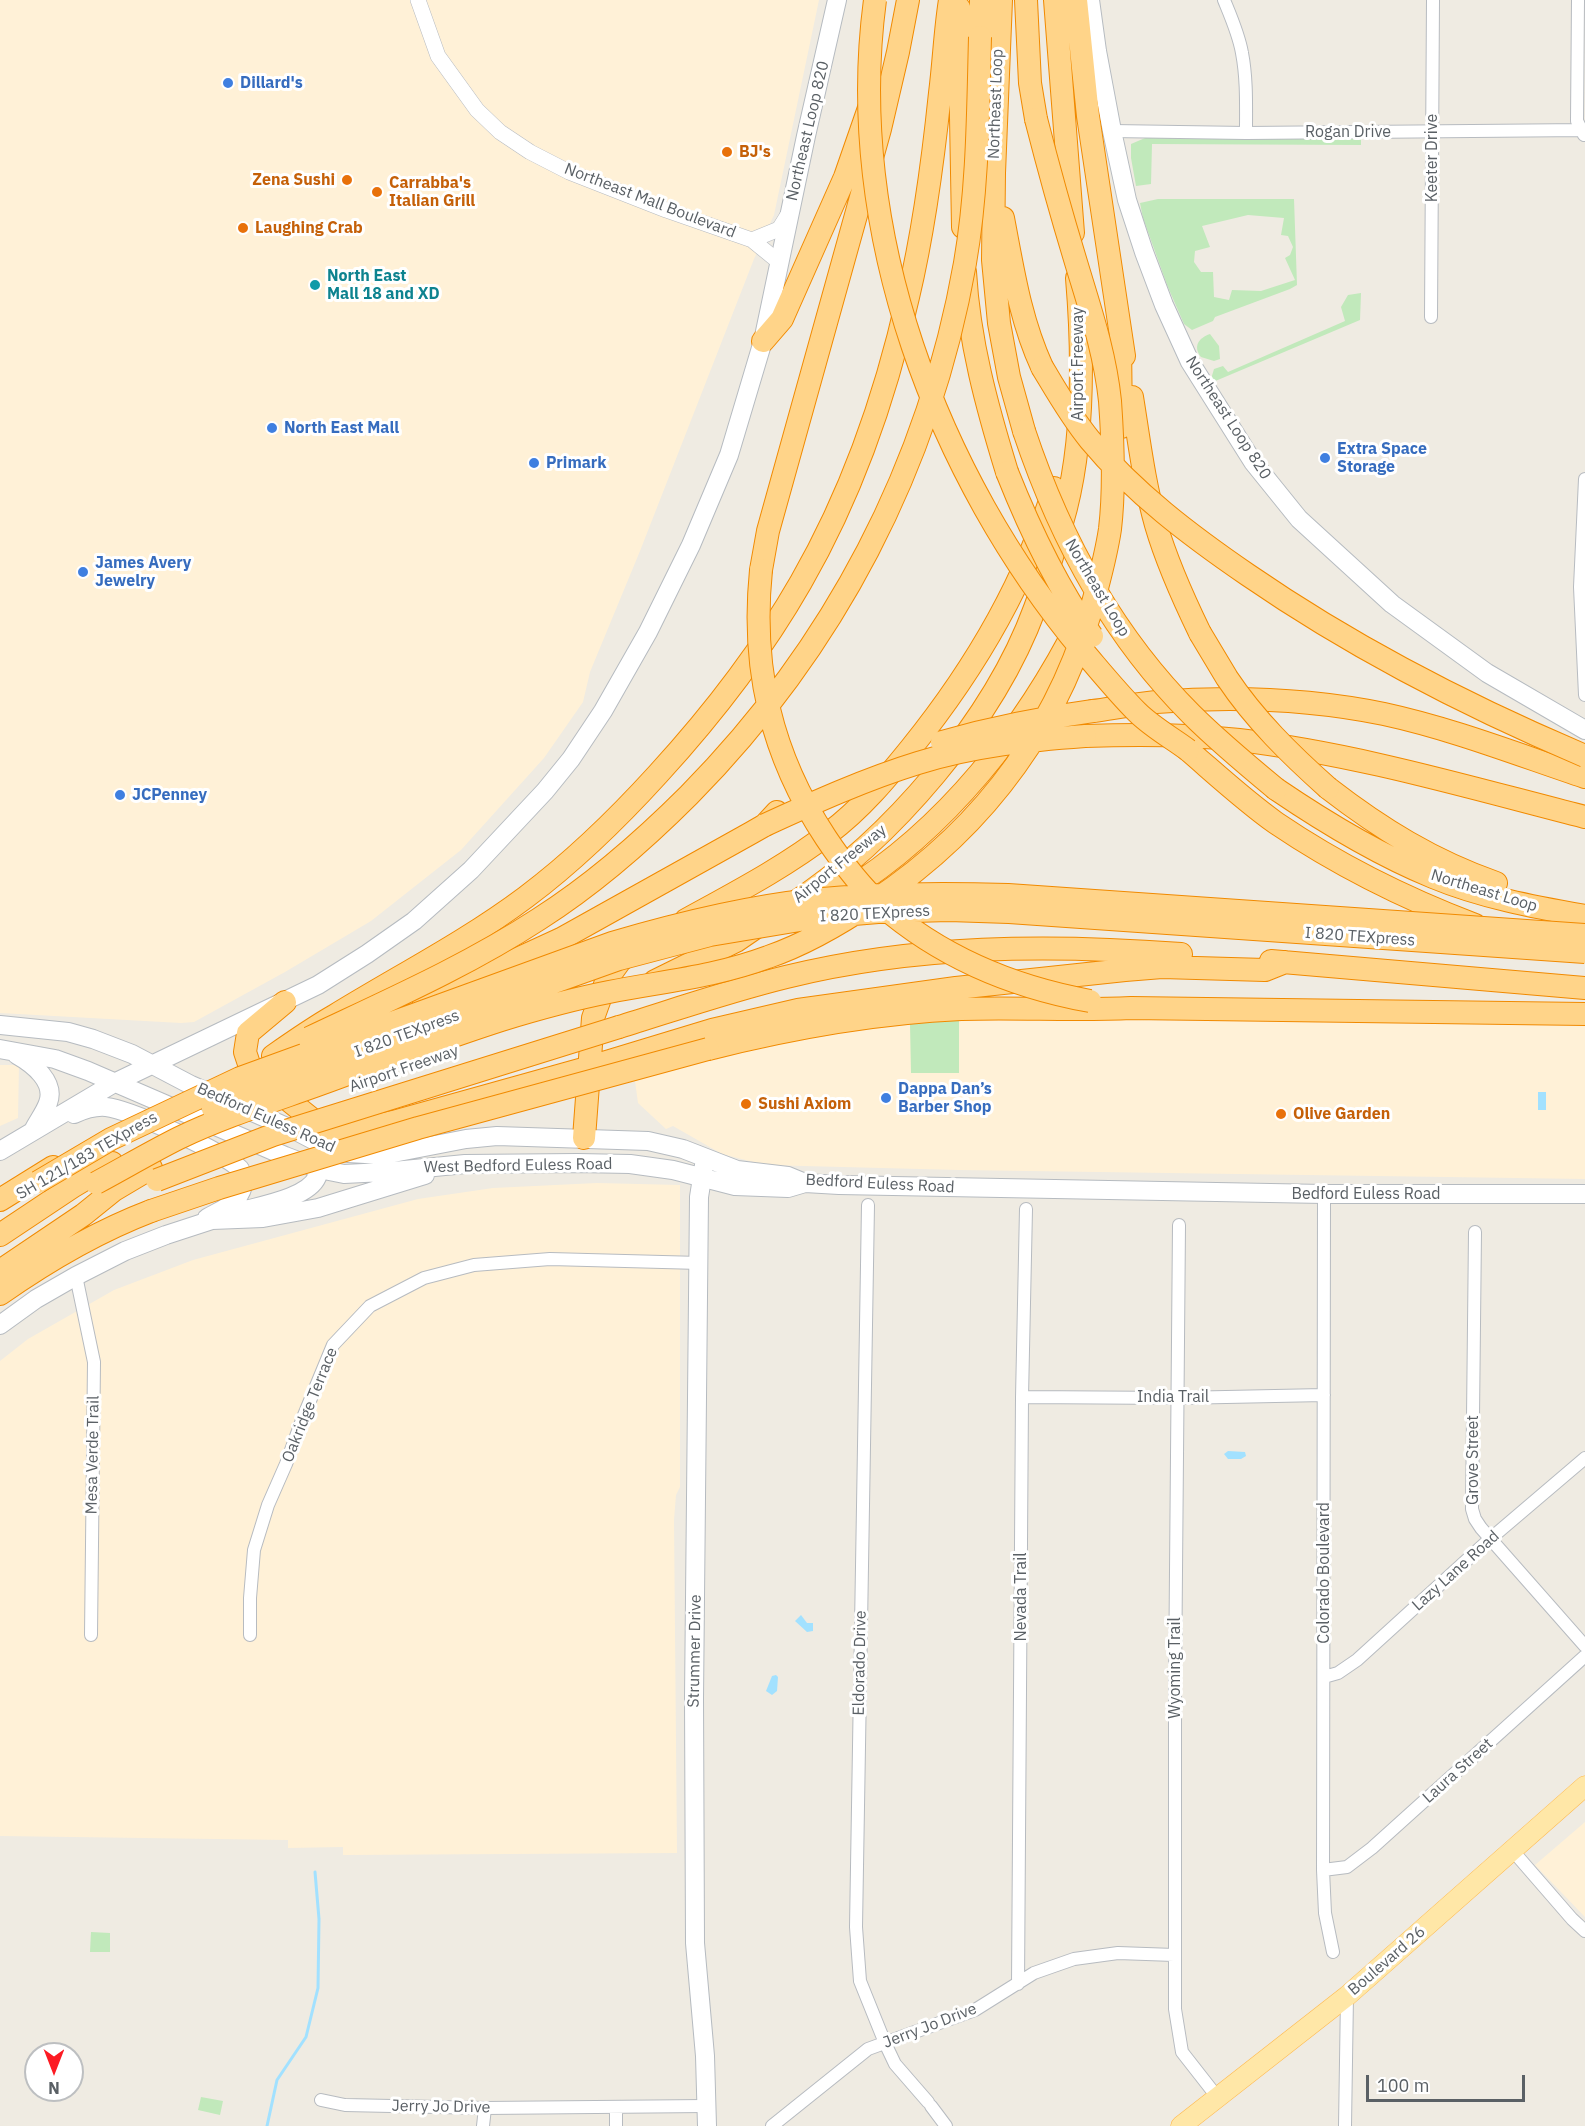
<!DOCTYPE html>
<html>
<head>
<meta charset="utf-8">
<style>
	body { margin:0 }
	#map { position:relative; width:1585px; height:2126px; overflow:hidden; background:#efebe2; font-family:"IBM Plex Sans",sans-serif }
	canvas { display:block }
	.north { position:absolute; left:24px; top:2042px; width:60px; height:60px; box-sizing:border-box; background:#fff; border:2px solid #bdbfc1; border-radius:50%; rotate:180deg; font-size:16px; font-weight:700; line-height:24px; text-align:center; color:#5a6065 }
	.north::after { content:''; display:block; margin:auto; width:21px; height:27px; background:#fc1b23; clip-path:polygon(50% 0,100% 100%,50% 72%,0 100%) }
	.scale { position:absolute; left:1366px; top:2075px; width:159px; height:27px; box-sizing:border-box; border:3px solid #5a6065; border-top:0; padding-left:8px; font-size:18px; line-height:21px; white-space:nowrap; color:#5a6065; -webkit-text-stroke:4px #fff; paint-order:stroke }
</style>
</head>
<body>
<div id="map">
<canvas width="1585" height="2126"></canvas>
<div class="north">N</div>
<div class="scale">100 m</div>
</div>
<script>
const context = document.querySelector('canvas').getContext('2d');
context.lineJoin = 'round';
function paint(path, color) {
  context.fillStyle = color;
  context.fill(path, 'evenodd');
}
function stroke(path, color, width, dash) {
  context.strokeStyle = color;
  context.lineWidth = width;
  context.lineCap = dash ? 'butt' : 'round';
  context.setLineDash(dash || []);
  context.stroke(path);
}
function label(font, color, halo, rows, align = 'center') {
  context.font = font + ' "IBM Plex Sans",sans-serif';
  context.lineWidth = 6;
  context.setLineDash([]);
  context.textBaseline = 'middle';
  context.strokeStyle = halo;
  context.fillStyle = color;
  for (const [text, x, y, turn = 0] of rows) {
    context.save();
    context.translate(x, y);
    context.rotate((+turn || 0) * Math.PI / 180);
    context.textAlign = isNaN(turn) ? turn : align;
    if (halo) context.strokeText(text, 0, 0);
    context.fillText(text, 0, 0);
    context.restore();
  }
}
const commercial = new Path2D(`
	M0,0H819L774,215L754,259L640,551L590,672L583,702L544,758L461,850L371,921L285,972L194,1022L181,1023L0,1013Z
	M959,1018L1585,1025V1179L959,1170L765,1165L722,1154L673,1126L666,1129L638,1103L635,1081L763,1044L842,1030L910,1024L959,1073Z
	M0,1065H19L18,1118L0,1126Z
	M597,1183L680,1185V1487L676,1495L674,1520L677,1853L343,1855V1847L288,1848V1840L0,1836V1361L28,1339L114,1290L193,1260L418,1199L493,1188Z
	M1585,1822V1917L1535,1865Z`);
const green = new Path2D(`
	M1145,138L1361,139V145L1152,144L1151,184L1136,186L1131,158V144Z
	M1158,199H1294L1297,285L1290,289L1215,317L1213,321L1192,330L1184,324L1167,285L1143,218L1140,203ZM1248,215L1284,218L1281,235L1288,236L1293,247L1290,255L1285,258L1295,280L1261,291L1232,290L1229,300L1214,297L1213,272H1201L1194,262L1195,251L1210,247L1202,226Z
	M1361,293L1360,320L1213,382L1211,379L1214,369L1223,366L1228,372L1345,321L1341,307L1348,295Z
	M1210,334L1219,346L1220,359L1214,361L1201,357C1193,347 1198,338 1210,334Z
	M959,1018V1073H911L910,1024Z
	M91,1932L110,1933V1952H90Z
	M201,2097L223,2101L220,2115L198,2110Z`);
const water = new Path2D(`
	M1538,1092H1546V1110H1538Z
	M1228,1451L1245,1452L1246,1456L1241,1459H1228L1224,1454Z
	M801,1615L807,1623H813V1631L807,1632L795,1621Z
	M776,1675L778,1677L777,1691L772,1695L766,1691L772,1676Z`);
const stream = new Path2D(`
	M267,2126L277,2080L306,2037L318,1988L319,1919L315,1872`);
const minor = new Path2D(`
	M1224,0C1231,17 1239,35 1242,53C1247,79 1246,106 1246,133
	M1578,0L1577,121L1584,135
	M1112,131L1246,133L1585,130
	M1431,317L1433,0
	M1585,479L1580,587L1585,695
	M1324,1194L1323,1870L1325,1913L1333,1952
	M868,1205L856,1927L860,1981L885,2043L895,2064L928,2102
	M1179,1225L1175,1686V2009L1182,2052L1218,2098
	M1475,1232L1472,1509L1475,1519L1481,1528L1585,1646
	M76,1276L94,1362L91,1635
	M1022,1397L1177,1398L1324,1395
	M250,1635V1598L254,1550L268,1505L286,1464L302,1420L333,1345L370,1306L424,1278L474,1265L550,1259L700,1263
	M1324,1677L1338,1673L1357,1660L1490,1539L1585,1458
	M1513,1851L1572,1919L1585,1931
	M1323,1870L1347,1867L1372,1848L1585,1656
	M1018,1984L1022,1397L1026,1209
	M321,2100L345,2105L485,2108L706,2106
	M931,2106L946,2126
	M616,2107V2126
	M483,2126L485,2108
	M772,2126L868,2049L975,2010L1034,1973L1074,1959L1118,1953L1174,1955
	M1345,2126L1347,1996`);
const tertiary = new Path2D(`
	M418,0L438,56L477,110L500,132L530,152L569,172L666,210L752,240L779,262
	M752,240L779,229L789,213`);
const secondary = new Path2D(`
	M1090,0L1097,51L1112,131L1127,200L1144,252L1164,305L1190,362L1253,462L1299,519L1392,604L1487,673L1585,730
	M0,1025L68,1032L93,1039L132,1054L191,1085L298,1132L321,1144L348,1153L383,1155L466,1139L497,1136L648,1141L683,1149L737,1170L788,1176L805,1183L839,1185L1324,1194H1585
	M0,1049L55,1059L88,1071L285,1156L319,1169L344,1174L384,1172L465,1164L577,1163L630,1164L673,1170L735,1186L788,1188L805,1183
	M17,1055C33,1064 56,1082 48,1103C45,1112 38,1121 34,1129
	M74,1114C83,1110 96,1106 106,1107C129,1109 224,1152 240,1169C240,1170 244,1177 245,1177C241,1204 228,1206 207,1218
	M0,1151L116,1082L318,985L367,954L414,921L471,870L545,791L571,759L603,711L648,632L691,545L729,455L763,341L806,136L837,0
	M705,1159L699,1197L694,1698L695,1943L705,2056L707,2126
	M238,1212C259,1206 308,1198 317,1177C319,1172 319,1164 320,1158
	M0,1325L36,1299L76,1276L125,1251L166,1235L212,1220L263,1218L318,1208L425,1175`);
const primary = new Path2D(`
	M1181,2126L1347,1996L1585,1786`);
const motorway = new Path2D(`
	M1001,0L994,173L993,260L999,323L1009,377L1024,431
	M1026,0L1030,83L1036,119
	M1055,0L1073,233
	M1076,0L1088,116L1124,356
	M959,8L963,227
	M980,37L981,0
	M1003,218C1013,270 1020,319 1042,367
	M965,272C969,341 987,407 1007,472
	M763,341L782,319L845,177L869,108
	M1120,341L1121,427
	M1132,397C1139,440 1144,483 1156,525C1167,563 1183,598 1200,633
	M761,570L768,531L880,129L898,52L908,0
	M1093,711C1114,708 1135,704 1156,702C1232,696 1310,699 1384,714C1453,729 1519,755 1585,777
	M1085,736C1137,734 1188,734 1239,740C1357,754 1471,788 1585,817
	M1188,750C1217,775 1245,801 1276,823C1338,865 1404,898 1475,925
	M1328,788C1381,829 1433,861 1496,883
	M1276,789C1326,823 1377,854 1433,877C1481,897 1534,907 1585,916
	M843,893C947,829 1026,727 1080,620
	M791,905C891,840 994,720 1035,608C1047,576 1057,541 1066,508C1084,437 1083,350 1077,278
	M686,920C735,893 785,867 829,833C861,809 886,779 911,748C974,670 1025,584 1054,488
	M1271,961L1585,988
	M655,981L736,941L755,928
	M285,1002L248,1033L245,1052L251,1070L323,1128L353,1131L393,1122L590,1067L712,1030L798,1010L956,988L1125,970L1162,967L1265,970L1285,962
	M424,1002L561,939L751,833L765,825L777,812
	M619,1027C674,1010 729,991 786,977C916,945 1048,944 1181,954
	M708,1049C791,1028 875,1013 961,1009C1018,1007 1074,1011 1131,1008L1585,1014
	M273,1056C293,1042 313,1028 334,1016C399,976 466,942 526,897C574,861 618,818 658,774C712,715 761,652 801,582C851,495 886,395 908,297C924,230 933,161 940,93C944,62 945,31 950,0
	M584,1138L593,1018L607,979L620,961L632,951
	M0,1200L53,1167
	M0,1235L72,1187L112,1163
	M0,1271L83,1215L114,1190L151,1168
	M0,1294C47,1261 96,1232 151,1211`);
const motorwayBridge = new Path2D(`
	M875,0C844,230 937,476 1083,651C1101,672 1118,693 1137,712C1152,727 1172,738 1188,750
	M1042,367C1057,392 1071,417 1090,440C1134,493 1191,536 1248,575C1354,648 1467,706 1585,756
	M1024,431C1059,536 1112,635 1191,714C1218,741 1247,765 1276,789
	M1007,472C1030,530 1056,585 1092,636
	M761,570C751,668 771,755 826,838C842,862 860,886 881,905C941,957 1013,987 1090,1001
	M1200,633C1209,648 1218,663 1227,678C1255,720 1291,755 1328,788
	M942,742C992,728 1041,718 1093,711
	M765,825C815,802 866,779 918,763C972,746 1029,740 1085,736
	M309,1038C387,1001 467,966 539,919C594,884 643,841 689,795C834,648 929,467 965,263C978,188 978,112 980,37
	M213,1109L257,1089L302,1072L619,959L710,935L818,917L878,912L949,910L1009,912L1585,952
	M157,1180L273,1135L619,1027
	M38,1182L111,1139L240,1078L612,943C677,924 745,907 812,900C877,893 943,893 1008,895L1585,935
	M96,1183C124,1168 151,1152 179,1138C223,1117 270,1102 315,1086C377,1063 439,1040 501,1020C537,1009 573,999 609,992C665,981 714,977 768,957C806,944 840,924 874,901C987,826 1064,720 1097,588C1102,569 1107,549 1110,529C1115,487 1113,443 1110,401C1105,352 1089,306 1075,259C1061,213 1048,166 1036,119
	M151,1211L219,1188L418,1128L708,1049`);
const markers = [
	[228,83,6,"#3f7fe0"],
	[727,152,6,"#e8710a"],
	[347,180,6,"#e8710a"],
	[377,192,6,"#e8710a"],
	[243,228,6,"#e8710a"],
	[315,285,6,"#0f9aa8"],
	[272,428,6,"#3f7fe0"],
	[1325,458,6,"#3f7fe0"],
	[534,463,6,"#3f7fe0"],
	[83,572,6,"#3f7fe0"],
	[120,795,6,"#3f7fe0"],
	[886,1098,6,"#3f7fe0"],
	[746,1104,6,"#e8710a"],
	[1281,1114,6,"#e8710a"]
];
const shopNames = [
	["Dillard's",240,83],
	["North East Mall",284,428],
	["Extra Space",1337,449],
	["Storage",1337,467],
	["Primark",546,463],
	["James Avery",95,563],
	["Jewelry",95,581],
	["JCPenney",132,795],
	["Dappa Dan’s",898,1089],
	["Barber Shop",898,1107]
];
const streetNames = [
	["Northeast Loop",996,104,-88],
	["Northeast Loop 820",808,131,-77],
	["Rogan Drive",1348,132],
	["Keeter Drive",1432,158,-90],
	["Northeast Mall Boulevard",650,201,21],
	["Airport Freeway",1078,364,-90],
	["Northeast Loop 820",1228,418,57],
	["Northeast Loop",1097,588,59],
	["Airport Freeway",840,864,-39],
	["Northeast Loop",1484,891,17],
	["I 820 TEXpress",875,914,-3],
	["I 820 TEXpress",1360,937,4],
	["I 820 TEXpress",407,1034,-20],
	["Airport Freeway",404,1069,-19],
	["Bedford Euless Road",266,1118,24],
	["SH 121/183 TEXpress",87,1156,-30],
	["West Bedford Euless Road",518,1166,-1],
	["Bedford Euless Road",880,1184,3],
	["Bedford Euless Road",1366,1194],
	["India Trail",1173,1397],
	["Oakridge Terrace",310,1405,-68],
	["Mesa Verde Trail",93,1455,-89],
	["Grove Street",1473,1460,-90],
	["Lazy Lane Road",1456,1571,-42],
	["Colorado Boulevard",1324,1573,-90],
	["Nevada Trail",1021,1597,-90],
	["Strummer Drive",695,1651,-89],
	["Eldorado Drive",860,1663,-89],
	["Wyoming Trail",1175,1668,-90],
	["Laura Street",1458,1771,-42],
	["Boulevard 26",1387,1961,-41],
	["Jerry Jo Drive",930,2026,-21],
	["Jerry Jo Drive",441,2107,1]
];
const foodNames = [
	["BJ's",739,152],
	["Zena Sushi",335,180,"right"],
	["Carrabba's",389,183],
	["Italian Grill",389,201],
	["Laughing Crab",255,228],
	["Sushi Axiom",758,1104],
	["Olive Garden",1293,1114]
];
const cultureNames = [
	["North East",327,276],
	["Mall 18 and XD",327,294]
];
paint(commercial, '#fff1d7');
paint(green, '#c1e9bb');
paint(water, '#a2e1ff');
stroke(stream, '#a2e1ff', 3);
stroke(minor, '#b7bbc0', 14);
stroke(tertiary, '#b7bbc0', 16);
stroke(secondary, '#b6bbc0', 20);
stroke(primary, '#ffb84b', 21);
stroke(motorway, '#f18a00', 24);
stroke(minor, '#fff', 12);
stroke(tertiary, '#fff', 15);
stroke(secondary, '#fff', 18);
stroke(primary, '#ffe7a7', 20);
stroke(motorway, '#ffd489', 22);
stroke(motorwayBridge, '#f18a00', 24, []);
stroke(motorwayBridge, '#ffd489', 22);
for (const [x, y, r, color] of markers) {
  const dot = new Path2D();
  dot.arc(x, y, r, 0, 2 * Math.PI);
  context.fillStyle = color;
  context.fill(dot);
  stroke(dot, '#fff', 2);
}
label('bold 16px', '#366cbe', '#fff', shopNames, 'left');
label('16px', '#5a6065', '#fff', streetNames);
label('bold 16px', '#c56008', '#fff', foodNames, 'left');
label('bold 16px', '#0d838f', '#fff', cultureNames, 'left');
</script>
</body>
</html>
